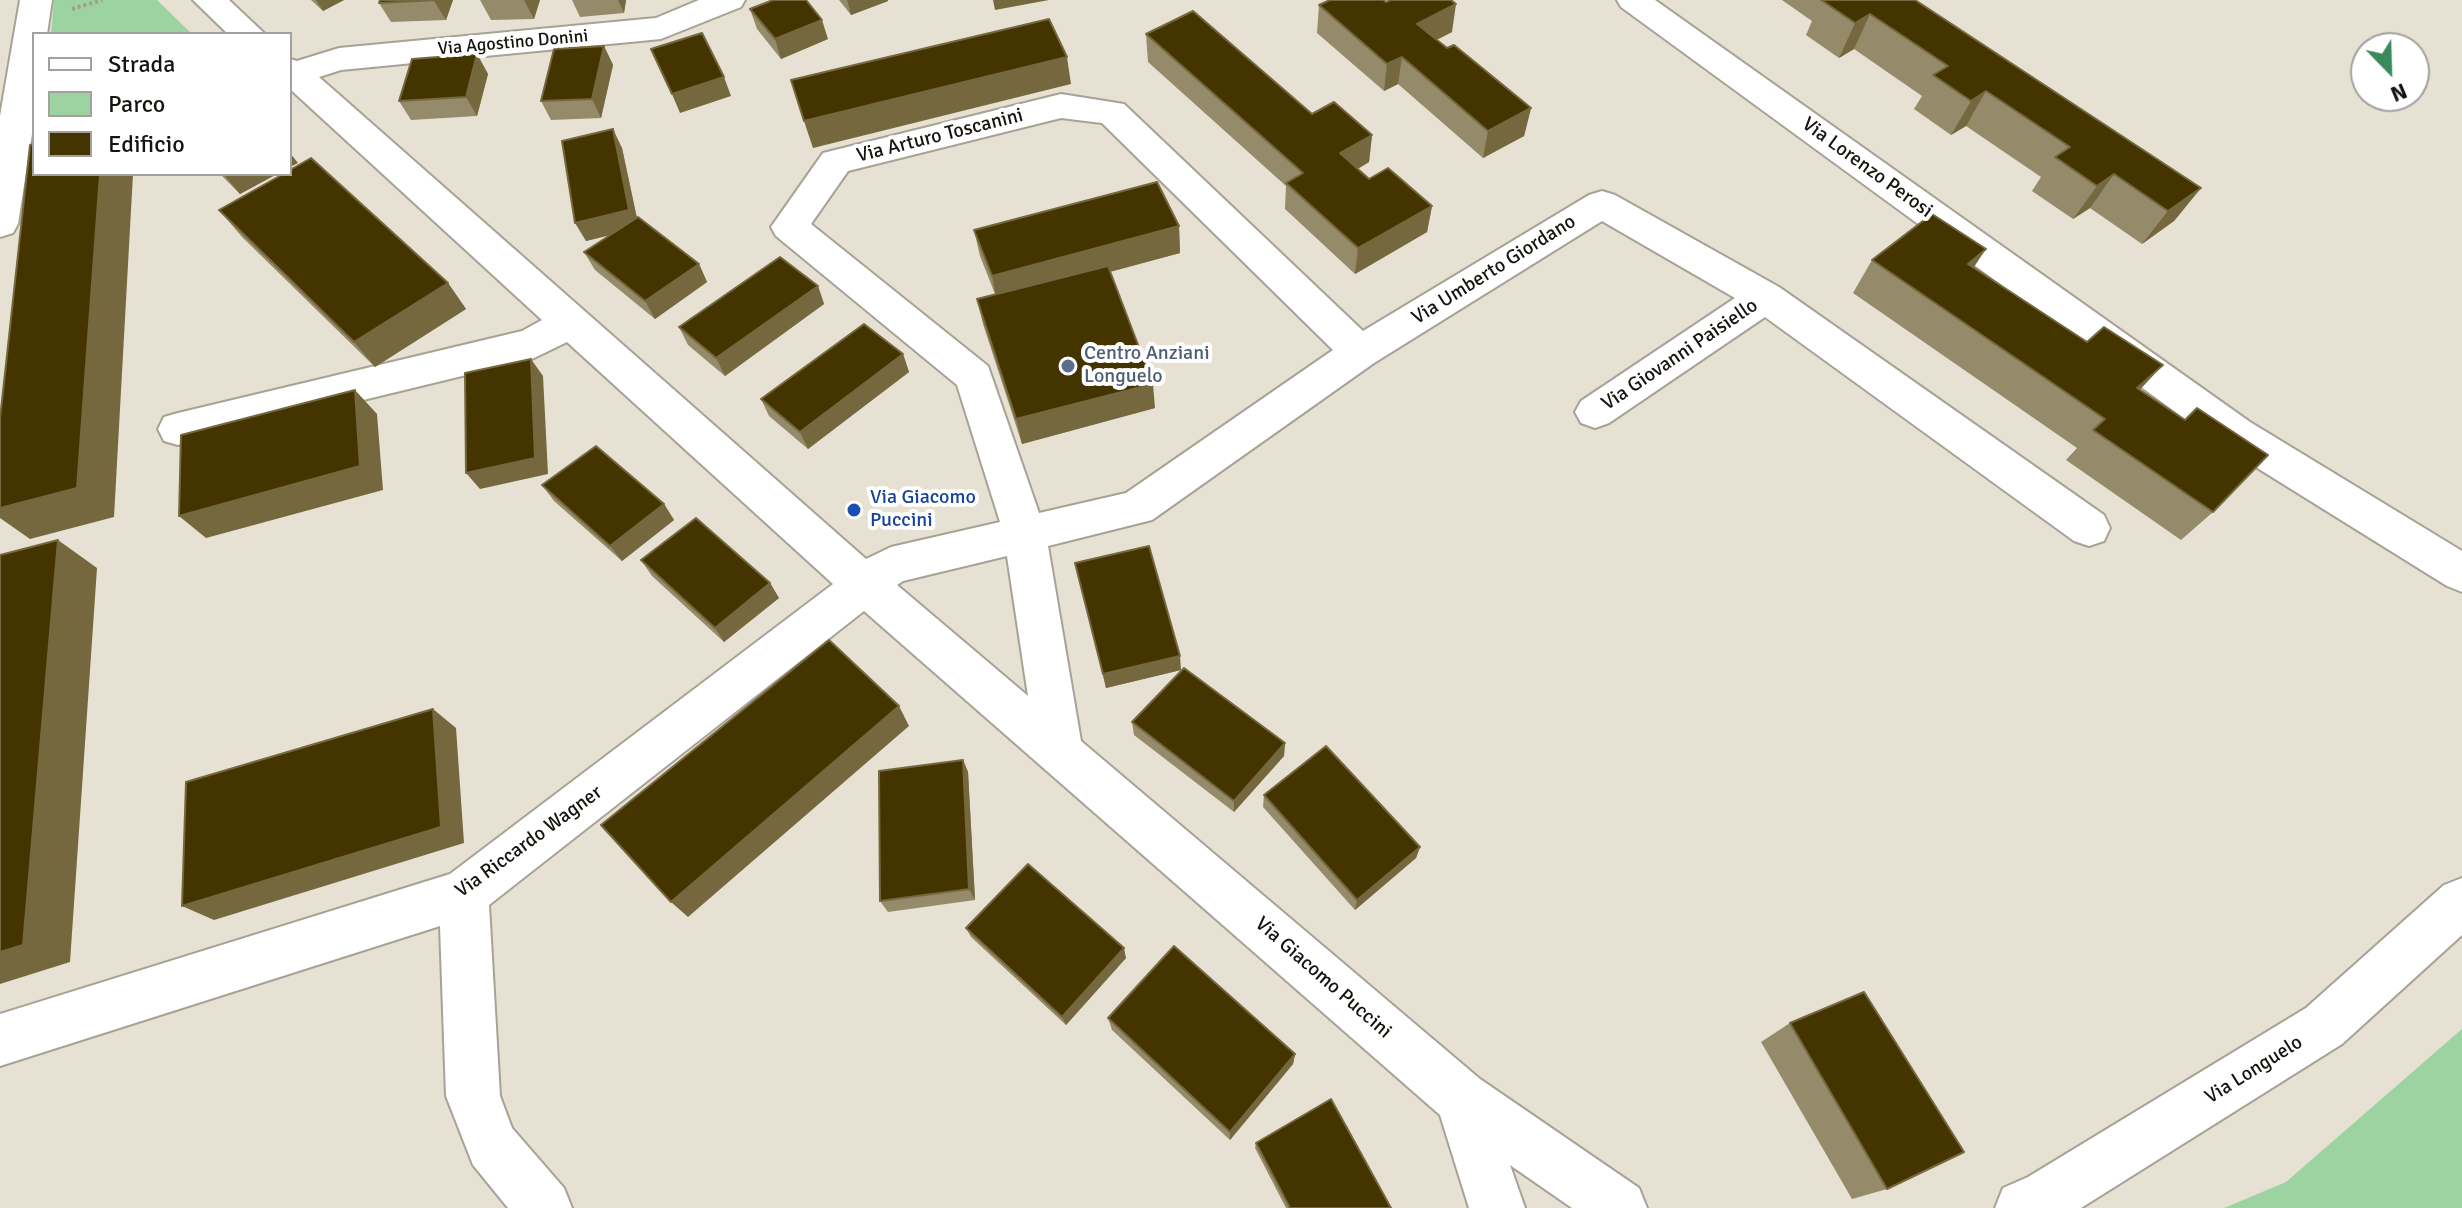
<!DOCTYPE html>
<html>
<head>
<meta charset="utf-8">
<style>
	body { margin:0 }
	#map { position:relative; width:2462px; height:1208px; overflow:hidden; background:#e6e1d2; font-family:Signika,sans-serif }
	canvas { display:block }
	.legend { position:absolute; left:32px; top:32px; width:260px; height:144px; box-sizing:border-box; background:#fff; border:2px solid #a2a19f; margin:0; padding:10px 14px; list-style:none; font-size:24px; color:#16140f }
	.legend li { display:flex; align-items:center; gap:16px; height:40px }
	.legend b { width:40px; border:2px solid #a2a19f }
	.north { position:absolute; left:2350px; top:32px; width:80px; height:80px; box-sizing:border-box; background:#fff; border:2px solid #a2a19f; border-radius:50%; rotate:157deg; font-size:22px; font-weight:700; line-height:32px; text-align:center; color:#16140f }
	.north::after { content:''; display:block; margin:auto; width:28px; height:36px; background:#3a8a5b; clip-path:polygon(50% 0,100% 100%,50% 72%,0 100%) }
</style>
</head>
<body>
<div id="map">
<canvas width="2462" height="1208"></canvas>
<ul class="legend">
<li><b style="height:10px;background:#fff"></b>Strada</li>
<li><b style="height:22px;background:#9cd3a0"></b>Parco</li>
<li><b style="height:22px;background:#443400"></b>Edificio</li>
</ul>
<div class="north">N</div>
</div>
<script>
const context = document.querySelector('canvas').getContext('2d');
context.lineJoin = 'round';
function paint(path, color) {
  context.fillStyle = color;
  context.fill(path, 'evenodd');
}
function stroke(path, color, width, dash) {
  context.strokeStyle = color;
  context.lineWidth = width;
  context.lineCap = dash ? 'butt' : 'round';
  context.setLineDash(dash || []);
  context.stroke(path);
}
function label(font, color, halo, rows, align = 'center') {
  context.font = font + ' Signika,sans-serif';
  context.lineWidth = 8;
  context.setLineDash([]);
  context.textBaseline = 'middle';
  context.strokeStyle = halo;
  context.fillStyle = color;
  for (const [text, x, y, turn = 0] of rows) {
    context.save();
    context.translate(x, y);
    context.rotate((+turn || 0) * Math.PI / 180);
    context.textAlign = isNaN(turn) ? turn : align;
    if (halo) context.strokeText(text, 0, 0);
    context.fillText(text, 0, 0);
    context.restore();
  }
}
const green = new Path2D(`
	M54,0H157L192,34H51Z
	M2462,1029V1208H2224L2286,1182Z`);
const path = new Path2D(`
	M72,9L102,0`);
const minor = new Path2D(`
	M20,0H52L47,34H34V121L18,224L13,233L0,237V116Z
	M193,0H229L265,34H228Z
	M699,0H745L741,7L661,39L341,70L319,77L866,559L891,547L1000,522L957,385L776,236L771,227L823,153L1061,94L1124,104L1363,331L1589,195L1602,191L1615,195L1779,287L2104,515L2110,528L2104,541L2089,546L2074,541L1765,317L1609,423L1595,428L1581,423L1575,412L1581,401L1735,298L1602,221L1374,363L1152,520L1048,546L1081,741L1480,1079L1639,1188L1647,1208H1572L1510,1165L1525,1208H1469L1440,1115L864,611L489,905L500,1096L512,1128L564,1188L572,1208H508L473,1165L446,1096L440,926L0,1066V1014L450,874L833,584L567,342L532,359L178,445L164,441L158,429L164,417L178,413L522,331L542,320L290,89V59L297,61L339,48L656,18ZM1061,118L1102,123L1333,350L1126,493L1039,513L988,366L811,224L848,171ZM1007,556L1028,696L897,585L903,581Z
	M1617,0H1655L2250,422L2462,551V592L2447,586L2222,446L1621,7Z
	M2462,878V935L2342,1044L2081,1208H1995L2003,1188L2028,1177L2306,1008L2444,885Z`);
const wall = new Path2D(`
	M311,0H344L323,11Z
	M380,0H453L446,20L391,22L379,3Z
	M480,0H540L534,19L491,20Z
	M572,0H626L624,13L580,17Z
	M839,0H888V1L851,15Z
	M1782,0H1915L2201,188L2174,221L2142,244L2090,208L2073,219L2032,191L2041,177L1966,126L1951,135L1914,109L1922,96L1854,49L1839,58L1806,35L1812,21Z
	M1386,2L1452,32L1436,40L1531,108L1524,136L1483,158L1398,84L1384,91L1317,33L1319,5Z
	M750,9L828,39L781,59L757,29Z
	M1146,34L1312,114L1372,135L1369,162L1358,169L1369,179L1432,206L1427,232L1355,274L1285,209L1286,186L1148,62Z
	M604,46L613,65L601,118L551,120L541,101Z
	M477,54L488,74L477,116L411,120L399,101Z
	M622,148L637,218L699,264L707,282L655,319L595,270L584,252L610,235L586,241Z
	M220,174H277L240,194Z
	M219,210L448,283L466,309L375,367L242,237Z
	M1179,226L1180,253L1110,272L1155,408L1022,444L983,324L977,299L995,294L980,256L974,230Z
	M1872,260L1973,268L2140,390L2213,512L2181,540L2066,460L2077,448L1853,293Z
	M818,286L824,304L725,376L688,345L679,327Z
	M903,354L909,372L808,449L769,416L761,399Z
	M542,485L664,504L674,520L622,561L554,501Z
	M641,560L770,583L779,598L724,642L652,576Z
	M1075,563L1181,670L1106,688Z
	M1132,722L1285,743L1284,756L1234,812L1134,735Z
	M963,760L968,772L975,900L888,912L880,901Z
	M1264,795L1420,847L1416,858L1355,910L1263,807Z
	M966,928L1126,958L1066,1025L971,937Z
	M1108,1018L1295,1054L1293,1064L1230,1140L1112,1030Z
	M1790,1023L1887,1189L1852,1199L1761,1042Z
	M1256,1143L1391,1208H1286L1255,1148Z`);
const shadedWall = new Path2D(`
	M316,0H344L323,11Z
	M435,0H453L446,20L434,1Z
	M524,0H540L534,19Z
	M618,0H626L624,13Z
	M847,0H888V1L851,15Z
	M993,0H1049L995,10Z
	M1456,4L1452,32L1413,52L1417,24Z
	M1870,14L1854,49L1839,58L1855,23Z
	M822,20L828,39L781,59L775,39Z
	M604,46L613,65L601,118L592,99Z
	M477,54L488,74L477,116L466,97Z
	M1067,57L1071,84L813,148L804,121Z
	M1402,57L1398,84L1384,91L1387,64Z
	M724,77L731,96L680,113L672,94Z
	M1986,91L1966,126L1951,135L1971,101Z
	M1531,108L1524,136L1483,158L1488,131Z
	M613,129L622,148L639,228L586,241L575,223Z
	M1372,135L1369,162L1338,180L1340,153Z
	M290,153L298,163L290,167Z
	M100,174H133L114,517L30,539L0,518V508Z
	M227,174H277L240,194L225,176Z
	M2114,174L2090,208L2073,219L2097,186Z
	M2201,188L2174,221L2142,244L2168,211Z
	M1432,206L1427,232L1355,274L1358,248Z
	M1179,226L1180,253L997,302L992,276Z
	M1986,249L1964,282L1968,264Z
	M699,264L707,282L655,319L645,301Z
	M448,283L466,309L375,367L354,342Z
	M818,286L824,304L725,376L716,358Z
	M903,354L909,372L808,449L800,432Z
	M531,359L543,376L548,474L480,489L466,473Z
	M2163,365L2134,396L2137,388Z
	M1153,384L1155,408L1022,444L1016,419Z
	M355,390L377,414L383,490L206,538L179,516Z
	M664,504L674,520L622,561L610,546Z
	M58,540L97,568L70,962L0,984V952Z
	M770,583L779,598L724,642L715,628Z
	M1180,656L1181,670L1106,688L1103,674Z
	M899,706L909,726L688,917L671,902Z
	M433,709L456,728L464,843L214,920L182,906Z
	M1285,743L1284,756L1234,812V801Z
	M963,760L968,772L975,900L969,889Z
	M1420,847L1416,858L1355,910L1357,900Z
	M1124,948L1126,958L1066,1025L1062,1017Z
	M1295,1054L1293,1064L1230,1140V1132Z`);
const building = new Path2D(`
	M380,0H435L379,3Z
	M773,0H806L822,20L775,39L750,9Z
	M1330,0H1383L1386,2L1391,0H1451L1456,4L1417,24L1447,48L1454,45L1531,108L1488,131L1402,57L1387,64L1319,5Z
	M1821,0H1915L2201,188L2168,211L2114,174L2097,186L2055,157L2070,147L1986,91L1971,101L1933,75L1948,66L1870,14L1855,23Z
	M1193,11L1312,114L1334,102L1372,135L1340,153L1369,179L1388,168L1432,206L1358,248L1286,183L1303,173L1146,34Z
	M1049,19L1067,57L804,121L791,80Z
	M702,33L724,77L672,94L651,49Z
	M604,46L592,99L541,101L554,49Z
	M477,54L466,97L399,101L412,59Z
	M613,129L629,210L575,223L562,141Z
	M34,144V174H100L77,488L0,508V419L30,145Z
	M311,158L448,283L354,342L219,210L283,174H290V170Z
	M1157,182L1179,226L992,276L974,230Z
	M1932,214L1986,249L1968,264L2087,342L2104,327L2163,365L2137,388L2185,420L2197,408L2268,455L2213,512L2093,430L2105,419L1872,260Z
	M638,217L699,264L645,301L584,252Z
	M780,257L818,286L716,358L679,327Z
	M1108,266L1153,384L1016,419L977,299Z
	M864,324L903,354L800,432L761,399Z
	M531,359L535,458L466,473L465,373Z
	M355,390L360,466L179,516L181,435Z
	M596,446L664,504L610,546L542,485Z
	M696,518L770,583L715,628L641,560Z
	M58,540L23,945L0,952V555Z
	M1149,546L1180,656L1103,674L1075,563Z
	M829,640L899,706L671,902L601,825Z
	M1184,668L1285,743L1234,801L1132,722Z
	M433,709L441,827L182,906L186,782Z
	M1326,746L1420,847L1357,900L1264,795Z
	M963,760L969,889L880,901L879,771Z
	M1028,864L1124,948L1062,1017L966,928Z
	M1174,946L1295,1054L1230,1132L1108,1018Z
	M1864,992L1964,1152L1887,1189L1790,1023Z
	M1331,1099L1391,1208H1290L1256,1143Z`);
const markers = [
	[1068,366,8,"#5c6f8a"],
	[854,510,8,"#1a4fb4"]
];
const farStreetnames = [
	["Via Agostino Donini",513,43,-5]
];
const streetNames = [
	["Via Arturo Toscanini",940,136,-14],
	["Via Lorenzo Perosi",1867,168,36],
	["Via Umberto Giordano",1494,270,-32],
	["Via Giovanni Paisiello",1680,355,-34],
	["Via Riccardo Wagner",529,842,-36],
	["Via Giacomo Puccini",1323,978,41],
	["Via Longuelo",2254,1070,-32]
];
const serviceNames = [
	["Centro Anziani",1084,354],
	["Longuelo",1084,377]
];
const transitNames = [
	["Via Giacomo",870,498],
	["Puccini",870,521]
];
paint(green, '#9cd3a0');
stroke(minor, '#a7a295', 4);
stroke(path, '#a19d92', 4, [3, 3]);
paint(minor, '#fff');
paint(wall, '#958a69');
paint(shadedWall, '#75683f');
paint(building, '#443400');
stroke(building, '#75683f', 2);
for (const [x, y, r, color] of markers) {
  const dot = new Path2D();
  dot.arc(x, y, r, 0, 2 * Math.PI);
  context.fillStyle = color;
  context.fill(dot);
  stroke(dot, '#fff', 3);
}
label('18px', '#16140f', '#fff', farStreetnames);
label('20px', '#16140f', '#fff', streetNames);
label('20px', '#4e5e75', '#fff', serviceNames, 'left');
label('20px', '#164399', '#fff', transitNames, 'left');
</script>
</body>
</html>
